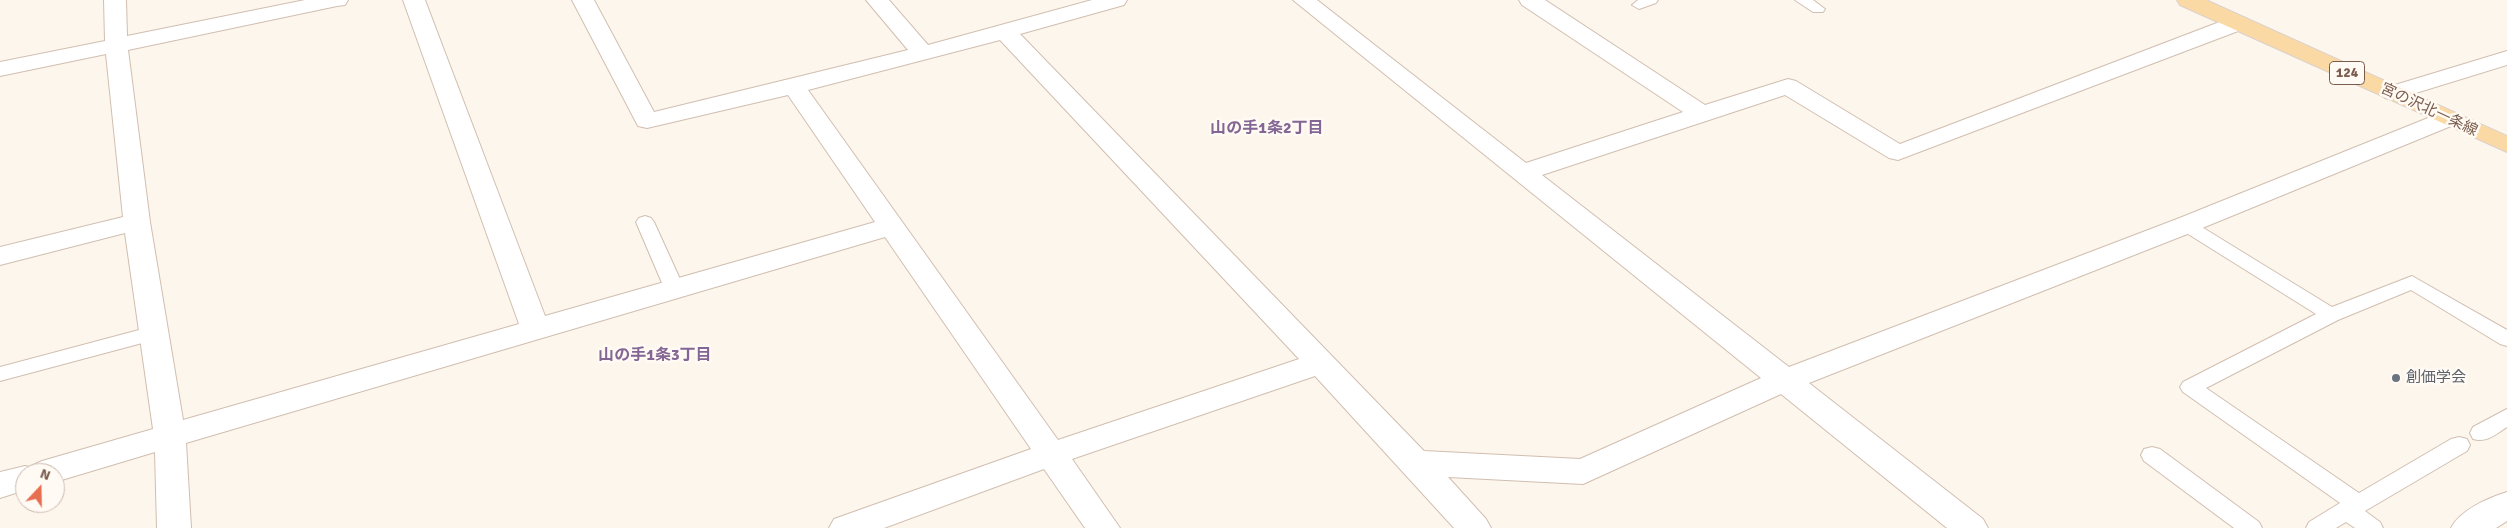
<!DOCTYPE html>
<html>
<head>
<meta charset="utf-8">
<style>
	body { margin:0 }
	#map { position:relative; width:2507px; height:528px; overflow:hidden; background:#fdf6ec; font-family:Signika,sans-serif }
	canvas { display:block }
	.north { position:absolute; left:15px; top:463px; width:50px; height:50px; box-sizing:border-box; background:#fffaf3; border:1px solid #cabbb1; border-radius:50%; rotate:21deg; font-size:14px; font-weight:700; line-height:20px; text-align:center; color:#7a5c4d }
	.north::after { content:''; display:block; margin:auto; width:18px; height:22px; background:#e76f51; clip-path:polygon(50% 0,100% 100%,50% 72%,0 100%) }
</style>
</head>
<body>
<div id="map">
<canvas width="2507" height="528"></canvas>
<div class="north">N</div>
</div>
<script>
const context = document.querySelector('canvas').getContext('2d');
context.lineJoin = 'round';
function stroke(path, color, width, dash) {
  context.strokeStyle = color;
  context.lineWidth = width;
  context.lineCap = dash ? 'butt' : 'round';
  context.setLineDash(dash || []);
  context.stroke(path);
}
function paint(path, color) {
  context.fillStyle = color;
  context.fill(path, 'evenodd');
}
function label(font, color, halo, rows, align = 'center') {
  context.font = font + ' Signika,"Noto Sans JP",sans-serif';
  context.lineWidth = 5;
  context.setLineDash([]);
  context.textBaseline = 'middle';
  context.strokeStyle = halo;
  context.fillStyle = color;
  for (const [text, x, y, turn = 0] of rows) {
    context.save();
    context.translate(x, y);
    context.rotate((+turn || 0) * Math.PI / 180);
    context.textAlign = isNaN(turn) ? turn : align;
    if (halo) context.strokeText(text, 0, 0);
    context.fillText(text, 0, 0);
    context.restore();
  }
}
const service = new Path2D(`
	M1638,0H1658L1656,3L1639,9L1632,5Z
	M1795,0H1813L1825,9L1823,12H1813Z
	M645,216L651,218L654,222L685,290L682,295L675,296L668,295L665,290L636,222L639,218Z
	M2186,219L2192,221L2332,307L2412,276L2507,330V346L2500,344L2411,290L2338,320L2206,388L2359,493L2451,439L2459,437L2467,439L2470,445L2467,451L2365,511L2380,522L2383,528H2355L2346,522L2336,528H2306L2309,522L2340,503L2183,392L2180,387L2183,382L2316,314L2180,229L2177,225L2180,221Z
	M154,326L161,328L164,333L161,338L0,381V367Z
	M2507,409V427C2496,434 2487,443 2473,439L2470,433L2473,427Z
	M2152,447L2160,449L2259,522L2262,528H2234L2144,461L2141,455L2144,449Z`);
const minor = new Path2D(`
	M104,0H126L127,36L305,0H348L345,5L337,6L128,50L150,222L183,420L519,324L403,0H425L545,316L875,222L788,95L647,128L638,126L572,0H594L654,112L908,50L866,0H889L928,45L1092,0H1127L1124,5L1020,34L1424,451L1580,459L1761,378L1293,0H1317L1526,163L1683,112L1522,5L1519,0H1545L1705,105L1788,79L1796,81L1900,144L2230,18L2238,16L2246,18L2249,23L2246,28L1898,160L1889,158L1785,95L1542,175L1789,367L2177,219L2438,114L2447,112L2456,114L2459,119L2456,124L2195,231L1809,383L1983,519L1988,528H1947L1781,394L1583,484L1448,477L1486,519L1491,528H1454L1315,376L1072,459L1120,528H1085L1044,469L884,528H829L834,519L1031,449L885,237L186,443L191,528H157L155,452L55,482V473H25V490L0,498V472L25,466L29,467L42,461L153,429L125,233L0,265V247L123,217L106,54L0,76V62L105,41ZM1000,40L1299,359L1058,440L808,90Z
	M2507,51V65L2393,100L2385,98L2381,93L2385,88Z
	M2507,492V521L2496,528H2451C2460,510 2488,498 2507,492Z`);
const primary = new Path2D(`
	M2177,0H2206L2507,136V152L2180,5Z`);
const markers = [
	[2396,378,5,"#6b7280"]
];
const shields = [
	[2347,73,35]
];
const shieldNames = [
	["124",2347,73]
];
const streetNames = [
	["宮の沢北一条線",2429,110,25]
];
const worshipNames = [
	["創価学会",2406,378]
];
const neighbourhoodNames = [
	["山の手1条2丁目",1267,129],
	["山の手1条3丁目",655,356]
];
stroke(service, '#d1beb0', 2);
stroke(minor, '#d1beb0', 2);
stroke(primary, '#dad1cd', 2);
paint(service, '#fff');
paint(minor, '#fff');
paint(primary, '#fbd9a5');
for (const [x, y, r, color] of markers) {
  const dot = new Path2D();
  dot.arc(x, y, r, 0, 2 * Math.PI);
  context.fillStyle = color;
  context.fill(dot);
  stroke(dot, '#fffaf3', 2);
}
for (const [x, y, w] of shields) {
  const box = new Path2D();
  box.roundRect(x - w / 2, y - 11.5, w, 23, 4);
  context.fillStyle = '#fffaf3';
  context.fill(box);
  stroke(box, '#7a5c4d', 1);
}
label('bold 14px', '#7a5c4d', null, shieldNames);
label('15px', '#7a5c4d', '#fffaf3', streetNames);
label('15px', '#5b616d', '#fffaf3', worshipNames, 'left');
label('bold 16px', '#846695', '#fffaf3', neighbourhoodNames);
</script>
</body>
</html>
